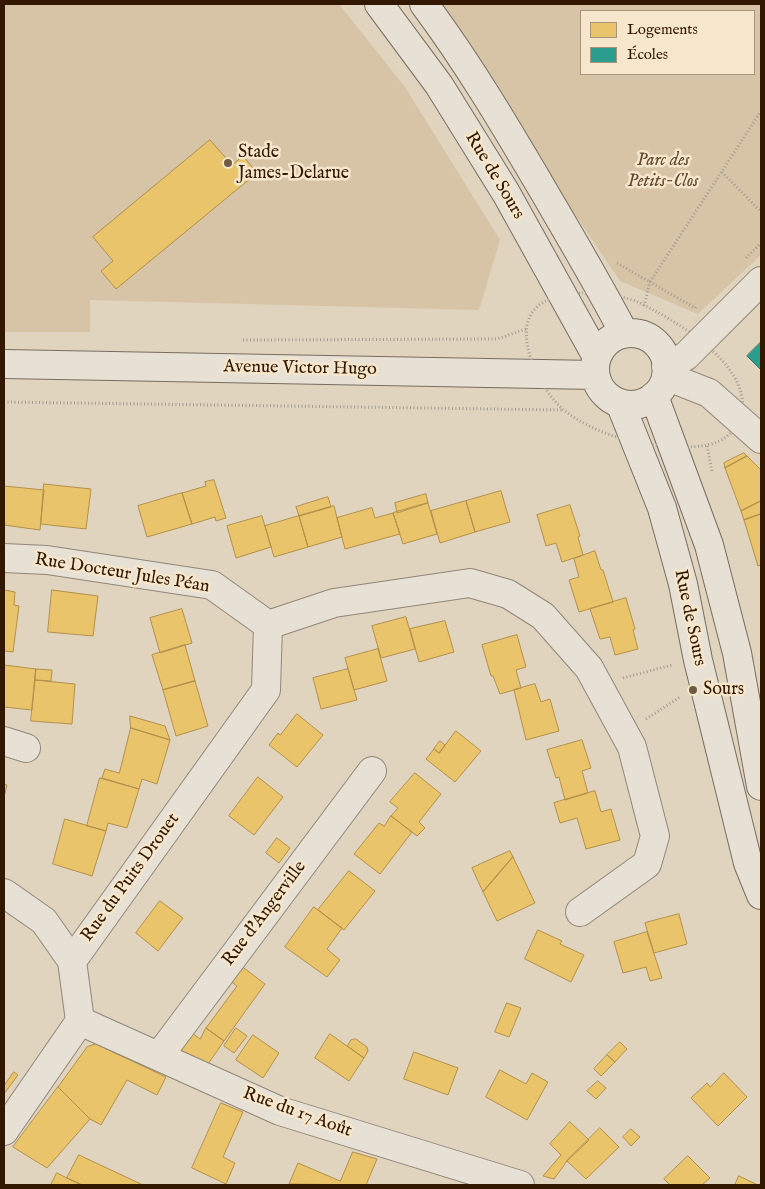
<!DOCTYPE html>
<html>
<head>
<meta charset="utf-8">
<style>
	body { margin:0 }
	#map { position:relative; width:765px; height:1189px; overflow:hidden; background:#e1d4bf; font-family:"IM FELL English",serif }
	canvas { display:block }
	.frame { position:absolute; inset:0; border:5px solid #321800; pointer-events:none }
	.legend { position:absolute; left:580px; top:10px; width:175px; height:65px; box-sizing:border-box; background:#f5e6cc; border:1px solid #a7947a; margin:0; padding:6px 9px; list-style:none; font-size:15px; color:#321800 }
	.legend li { display:flex; align-items:center; gap:10px; height:25px }
	.legend b { width:25px; border:1px solid #a7947a }
</style>
</head>
<body>
<div id="map">
<canvas width="765" height="1189"></canvas>
<div class="frame"></div>
<ul class="legend">
<li><b style="height:14px;background:#e9c46a"></b>Logements</li>
<li><b style="height:14px;background:#2a9d8f"></b>Écoles</li>
</ul>
</div>
<script>
const context = document.querySelector('canvas').getContext('2d');
context.lineJoin = 'round';
function paint(path, color) {
  context.fillStyle = color;
  context.fill(path, 'evenodd');
}
function stroke(path, color, width, dash) {
  context.strokeStyle = color;
  context.lineWidth = width;
  context.lineCap = dash ? 'butt' : 'round';
  context.setLineDash(dash || []);
  context.stroke(path);
}
function label(font, color, halo, rows, align = 'center') {
  context.font = font + ' "IM FELL English",serif';
  context.lineWidth = 5;
  context.setLineDash([]);
  context.textBaseline = 'middle';
  context.strokeStyle = halo;
  context.fillStyle = color;
  for (const [text, x, y, turn = 0] of rows) {
    context.save();
    context.translate(x, y);
    context.rotate((+turn || 0) * Math.PI / 180);
    context.textAlign = isNaN(turn) ? turn : align;
    if (halo) context.strokeText(text, 0, 0);
    context.fillText(text, 0, 0);
    context.restore();
  }
}
const green = new Path2D(`
	M4,4H339L405,87L500,240L479,310L90,300V332H4Z
	M433,4H761V255L698,314L620,281ZM581,11H754V74H581Z`);
const homes = new Path2D(`
	M210,140L232,165L243,156L257,173L116,289L101,271L113,261L93,237Z
	M744,453L747,456L725,468L724,463Z
	M747,456L761,470V501L741,511L725,468Z
	M214,480L226,518L216,521L215,517L192,524L182,493L206,486L205,482Z
	M44,484L91,489L86,529L41,524Z
	M4,486L44,490L40,530L4,525Z
	M501,491L510,522L475,532L466,501Z
	M182,493L192,524L147,537L138,506Z
	M426,494L428,503L397,513L395,503Z
	M328,497L331,507L299,516L296,507Z
	M466,501L475,532L440,543L431,511Z
	M761,501V514L744,520L741,511Z
	M428,503L437,534L403,544L393,513Z
	M570,505L580,536L578,537L583,555L562,562L556,543L546,546L537,515Z
	M334,506L342,537L308,547L299,516Z
	M372,508L375,518L393,513L400,534L345,549L337,518Z
	M761,514V565L758,566L744,520Z
	M262,516L271,547L236,558L227,526Z
	M299,516L308,547L274,557L265,526Z
	M595,551L601,570H603L613,602L579,612L569,580L579,577L574,559Z
	M4,590L15,592L14,605L19,606L13,652L4,651Z
	M52,590L98,596L93,636L48,632Z
	M626,598L635,629L633,630L638,649L615,655L610,637L600,639L590,609Z
	M182,609L192,643L160,653L150,618Z
	M406,617L415,649L381,658L372,626Z
	M445,621L454,652L419,662L410,629Z
	M517,635L526,667L516,670L521,688L500,694L493,676H491L482,645Z
	M185,645L195,681L163,690L152,655Z
	M378,649L387,681L354,690L345,658Z
	M4,665L36,669L32,710L4,707Z
	M36,669L52,670L51,681L35,680Z
	M348,669L357,700L321,709L313,678Z
	M35,680L75,684L72,724L31,721Z
	M195,681L208,726L176,736L163,690Z
	M535,684L541,702L550,699L559,731L526,740L514,690Z
	M297,714L323,735L297,767L269,745L278,733L280,735Z
	M130,716L165,726L170,740L131,728Z
	M131,728L170,740L157,784L142,779L139,789L102,778L105,769L119,773Z
	M456,731L481,751L455,782L426,759L434,749L439,753Z
	M582,740L591,768L582,771L588,793L565,800L559,777L556,778L547,750Z
	M440,741L445,745L439,753L434,749Z
	M415,773L441,794L419,822L425,828L417,836L391,816L398,808L390,802Z
	M258,777L283,797L254,835L229,816Z
	M100,778L139,789L127,828L108,823L106,831L87,826Z
	M4,784L7,785L4,797Z
	M595,791L601,812L611,809L620,840L586,849L577,818L560,823L554,803Z
	M391,816L412,832L380,874L354,854L379,823L384,826Z
	M65,819L106,831L92,876L53,864Z
	M277,838L290,848L279,863L266,853Z
	M510,851L513,857L483,892L472,868Z
	M513,857L535,903L497,921L483,892Z
	M349,871L375,891L344,930L318,910Z
	M160,901L183,918L158,951L136,933Z
	M314,907L342,928L327,949L340,960L327,977L285,947Z
	M679,914L687,944L654,953L645,923Z
	M538,930L562,941L560,944L584,955L571,982L525,959Z
	M647,932L662,978L650,981L646,967L623,973L614,942Z
	M236,962L265,984L224,1041L206,1028L237,986L225,977Z
	M507,1003L521,1008L509,1037L495,1032Z
	M206,1028L224,1041L208,1064L179,1052L187,1029L200,1039Z
	M236,1028L247,1036L234,1053L224,1046Z
	M330,1034L364,1058L349,1081L315,1058Z
	M253,1035L279,1053L263,1078L236,1060Z
	M356,1039L367,1047L368,1051L364,1058L347,1046L351,1040Z
	M620,1042L627,1049L615,1062L607,1055Z
	M96,1044L166,1077L157,1095L127,1080L101,1125L90,1119L58,1087L87,1047Z
	M414,1052L458,1068L448,1095L404,1079Z
	M607,1055L615,1062L601,1076L594,1069Z
	M500,1070L526,1084L532,1073L548,1082L527,1120L486,1097Z
	M14,1072L18,1075L4,1094V1086Z
	M724,1073L747,1097L718,1126L691,1098L707,1083L710,1087Z
	M598,1081L606,1088L596,1099L587,1091Z
	M58,1087L90,1119L47,1168L13,1147Z
	M221,1103L243,1112L223,1157L235,1163L226,1184L192,1168Z
	M570,1122L589,1140L567,1161L554,1179L543,1176L561,1155L550,1144Z
	M600,1128L619,1147L586,1179L567,1161Z
	M631,1129L640,1137L631,1146L623,1137Z
	M353,1152L377,1159L366,1185L289,1184L298,1163L340,1181Z
	M79,1155L143,1185H82L67,1178Z
	M688,1156L710,1178L702,1185H670L664,1179Z
	M57,1173L67,1178L82,1185H51Z
	M739,1176L758,1185H735Z`);
const schools = new Path2D(`
	M761,342V370L747,356Z`);
const path = new Path2D(`
	M722,172L761,212
	M746,258L761,243
	M617,263L650,282L761,111
	M582,293C600,294 621,295 638,302C673,319 749,363 742,410C741,418 739,424 734,430C718,447 699,447 678,447C638,446 597,435 565,411C542,393 512,336 534,310C545,297 566,294 582,293Z
	M644,306L650,282L695,308L697,306
	M243,340L497,339L526,329
	M4,402L563,410
	M707,446L712,471
	M623,678L672,665
	M646,719L680,697`);
const street = new Path2D(`
	M666,367L686,356L761,281
	M666,376L709,393L761,439
	M4,558L47,560L212,585L268,625L334,603L470,583L508,594L543,616L589,668L632,747L655,836L647,864L580,912
	M4,741L26,748
	M4,893L44,921L72,961
	M80,1021L280,1111L520,1185
	M159,1056L372,771
	M4,1131L80,1021L72,961L266,690L268,625`);
const secondary = new Path2D(`
	M379,4L439,85L506,193L597,357
	M424,4C468,63 506,127 543,190C571,238 599,285 624,333
	M595 369a36 36 0 1 1 72 0a36 36 0 1 1-72 0Z
	M4,364L595,375
	M654,396L709,545L737,653L761,786
	M620,403L662,508L683,584L698,660L748,863L761,895`);
const markers = [
	[228,163,5,"#6f5a43"],
	[693,690,5,"#6f5a43"]
];
const poiNames = [
	["Stade",238,153],
	["James-Delarue",238,174],
	["Sours",703,690]
];
const parkNames = [
	["Parc des",663,161],
	["Petits-Clos",663,182]
];
const streetNames = [
	["Rue de Sours",494,176,59],
	["Avenue Victor Hugo",300,369,1],
	["Rue Docteur Jules Péan",122,574,9],
	["Rue de Sours",689,618,78],
	["Rue du Puits Drouet",131,878,-54],
	["Rue d'Angerville",265,914,-53],
	["Rue du 17 Août",297,1113,20]
];
paint(green, '#d7c4a7');
paint(homes, '#e9c46a');
stroke(homes, '#b2904a', 1);
paint(schools, '#2a9d8f');
stroke(schools, '#2c7564', 1);
stroke(street, '#918678', 30);
stroke(secondary, '#786d5f', 30);
stroke(path, '#a39c91', 3, [1, 2.5]);
stroke(street, '#e7e0d5', 28);
stroke(secondary, '#e7e0d5', 28);
for (const [x, y, r, color] of markers) {
  const dot = new Path2D();
  dot.arc(x, y, r, 0, 2 * Math.PI);
  context.fillStyle = color;
  context.fill(dot);
  stroke(dot, '#f5e6cc', 2);
}
label('18px', '#321800', '#f5e6cc', poiNames, 'left');
label('italic 18px', '#61482c', '#f5e6cc', parkNames);
label('18px', '#321800', '#f5e6cc', streetNames);
</script>
</body>
</html>
